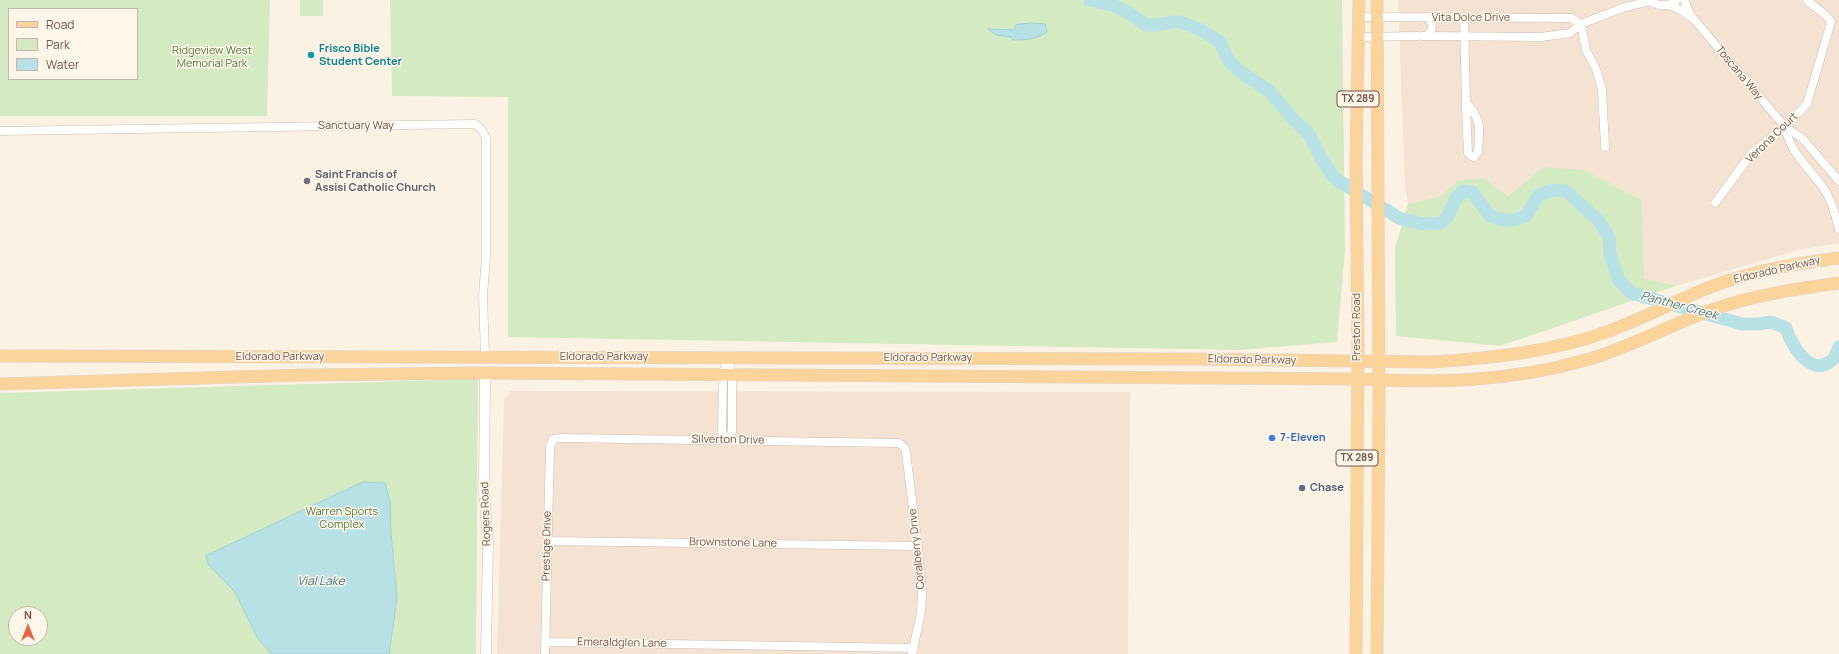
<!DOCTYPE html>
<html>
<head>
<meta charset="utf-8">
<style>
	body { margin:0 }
	#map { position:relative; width:1839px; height:654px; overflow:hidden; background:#fcf2e4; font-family:Manrope,sans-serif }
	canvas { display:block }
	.legend { position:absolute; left:8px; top:8px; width:130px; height:72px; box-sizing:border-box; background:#fff6ea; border:1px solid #c8b6aa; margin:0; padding:5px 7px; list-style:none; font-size:12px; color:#755749 }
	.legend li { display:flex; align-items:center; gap:8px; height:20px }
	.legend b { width:20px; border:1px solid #c8b6aa }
	.north { position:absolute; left:8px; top:606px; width:40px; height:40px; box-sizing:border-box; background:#fff6ea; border:1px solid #c8b6aa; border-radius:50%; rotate:0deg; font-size:11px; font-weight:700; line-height:16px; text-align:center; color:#755749 }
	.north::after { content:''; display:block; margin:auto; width:14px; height:18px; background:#e76548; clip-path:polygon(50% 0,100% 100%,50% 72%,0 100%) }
</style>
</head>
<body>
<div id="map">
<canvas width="1839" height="654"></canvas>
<ul class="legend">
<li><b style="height:5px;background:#fbd49c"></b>Road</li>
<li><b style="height:11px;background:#d4eac2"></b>Park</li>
<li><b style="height:11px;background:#b8e1e6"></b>Water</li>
</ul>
<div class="north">N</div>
</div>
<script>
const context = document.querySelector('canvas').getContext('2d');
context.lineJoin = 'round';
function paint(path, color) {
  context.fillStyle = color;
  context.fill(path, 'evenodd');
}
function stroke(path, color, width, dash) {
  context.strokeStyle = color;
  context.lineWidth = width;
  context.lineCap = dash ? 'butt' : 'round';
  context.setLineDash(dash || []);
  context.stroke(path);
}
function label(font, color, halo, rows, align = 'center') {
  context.font = font + ' Manrope,sans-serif';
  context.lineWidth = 3;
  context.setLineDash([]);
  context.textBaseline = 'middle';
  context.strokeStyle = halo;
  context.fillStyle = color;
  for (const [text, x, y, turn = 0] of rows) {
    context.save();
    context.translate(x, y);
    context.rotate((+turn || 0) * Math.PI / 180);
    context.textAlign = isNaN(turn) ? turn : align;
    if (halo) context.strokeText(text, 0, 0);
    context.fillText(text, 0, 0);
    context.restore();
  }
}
const residential = new Path2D(`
	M1398,0H1839V243L1802,249L1676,286L1644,278L1642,200L1543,167L1508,196L1484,178L1458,180L1441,196L1408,204L1405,185Z
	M510,391L1130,392L1128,654H497L504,399Z`);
const green = new Path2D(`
	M0,0H270L267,116H0ZM9,9H137V79H9Z
	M300,0H323V16H300Z
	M390,0H1342L1345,251L1337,342L1240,350L508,337V97L392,96Z
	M1543,167L1584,170L1642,200L1644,278L1676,286L1500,346L1396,336L1395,248L1408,204L1441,196L1458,180L1484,178L1508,196Z
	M478,379L476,654H0V393ZM16,614H40V638H16Z`);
const water = new Path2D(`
	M1031,23L1045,24L1047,32C1037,39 1025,40 1013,40L1011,37L996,35L988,29L1015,30L1016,25Z
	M363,482L385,483L390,501L391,533L397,597L389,654H272L258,639L235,592L208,564L206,556Z`);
const stream = new Path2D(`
	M1105,3L1109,0`);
const river = new Path2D(`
	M1090,0L1115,6L1132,15L1146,25H1156L1172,22H1181L1201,30L1220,42L1229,61L1242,73L1269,91L1294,120L1309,134L1321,158L1334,178L1399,218L1423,224L1441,223L1448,216L1456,198L1463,191L1472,192L1490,216L1503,220H1515L1526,216L1538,196L1551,190L1566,191L1598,220L1609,237L1610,255L1619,280L1631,293L1742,324H1758L1771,322L1786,328C1791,344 1810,378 1831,361C1835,359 1837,351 1839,347`);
const minor = new Path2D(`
	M1649,0C1658,7 1669,7 1677,0
	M1684,0L1692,18
	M1667,5L1677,8L1693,18L1785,127L1802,138L1839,181
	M1359,17L1571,18L1581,24
	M1464,18L1466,102V107L1468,153L1471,156L1474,157L1478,152C1480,129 1482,120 1466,102
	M1581,24L1586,50L1596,69L1602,89L1605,147
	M1423,36L1541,37L1570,33L1581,24L1625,7L1651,1
	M1426,36C1434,31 1434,24 1427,17
	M1359,37L1418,36
	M1785,127C1791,154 1806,164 1822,186C1831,198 1835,214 1839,229
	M0,131L475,124L482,130L486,138V257L483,295L485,356
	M1715,203L1752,153L1785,127L1807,104L1831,22C1826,12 1814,8 1807,0
	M727,357L732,375V432L726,440L722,432L723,383V375Z
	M547,541L918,546
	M545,642L914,648
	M545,654L550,446L553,439L561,438L899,443L905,448L906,453L918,546L922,594L921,612L912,654`);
const tertiary = new Path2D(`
	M485,373L484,492L488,542L486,654`);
const primary = new Path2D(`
	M0,356L1192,359L1433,362C1492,358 1552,352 1609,331C1639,320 1668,305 1698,292C1742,273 1791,264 1839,258
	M0,384L304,375L485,373L1358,379C1436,383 1509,382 1586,360C1630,348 1669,325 1712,310C1753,295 1796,289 1839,283
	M1356,654L1358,347L1356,162L1359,0
	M1377,654L1379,396L1377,0`);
const markers = [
	[311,55,4,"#0f9aa8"],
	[307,181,4,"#6b7280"],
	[1272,438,4,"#3f7fe0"],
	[1302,488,4,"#5c6f8a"]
];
const shields = [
	[1358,99,42],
	[1357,458,42]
];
const shieldNames = [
	["TX 289",1358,99],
	["TX 289",1357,458]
];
const streetNames = [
	["Vita Dolce Drive",1471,18],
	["Toscana Way",1739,73,50],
	["Sanctuary Way",356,126],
	["Verona Court",1772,138,-44],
	["Eldorado Parkway",1777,270,-13],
	["Preston Road",1357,327,-90],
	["Eldorado Parkway",280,357],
	["Eldorado Parkway",604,357],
	["Eldorado Parkway",928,358],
	["Eldorado Parkway",1252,360,1],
	["Silverton Drive",728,440,1],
	["Rogers Road",486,514,-92],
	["Brownstone Lane",733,543,1],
	["Prestige Drive",547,546,-89],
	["Coralberry Drive",917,549,-96],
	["Emeraldglen Lane",622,643,1]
];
const cultureNames = [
	["Frisco Bible",319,49],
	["Student Center",319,62]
];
const parkNames = [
	["Ridgeview West",212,51],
	["Memorial Park",212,64],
	["Warren Sports",342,512],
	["Complex",342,525]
];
const worshipNames = [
	["Saint Francis of",315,175],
	["Assisi Catholic Church",315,188]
];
const shopNames = [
	["7-Eleven",1280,438]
];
const serviceNames = [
	["Chase",1310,488]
];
const waterNames = [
	["Panther Creek",1679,306,15],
	["Vial Lake",321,582]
];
paint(residential, '#f4e3d2');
paint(green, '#d4eac2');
paint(water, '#b8e1e6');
stroke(water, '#9fd1d8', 1);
stroke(stream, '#9fd1d8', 2);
stroke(river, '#b8e1e6', 13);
stroke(minor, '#d0bbad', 9);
stroke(tertiary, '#d0bbad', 11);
stroke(primary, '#dbd3d0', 13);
stroke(minor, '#fff', 8);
stroke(tertiary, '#fff', 10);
stroke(primary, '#fbd49c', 12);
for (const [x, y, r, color] of markers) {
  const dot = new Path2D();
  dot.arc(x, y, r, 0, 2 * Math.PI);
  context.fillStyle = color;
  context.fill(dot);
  stroke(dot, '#fff6ea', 1.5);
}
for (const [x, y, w] of shields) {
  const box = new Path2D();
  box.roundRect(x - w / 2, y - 8, w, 16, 3);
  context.fillStyle = '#fff6ea';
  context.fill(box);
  stroke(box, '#755749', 1);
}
label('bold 10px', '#755749', null, shieldNames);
label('11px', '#755749', '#fff6ea', streetNames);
label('bold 11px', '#0d838f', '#fff6ea', cultureNames, 'left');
label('11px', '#547b42', '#fff6ea', parkNames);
label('bold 11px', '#5b616d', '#fff6ea', worshipNames, 'left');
label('bold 11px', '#366cbe', '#fff6ea', shopNames, 'left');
label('bold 11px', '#4e5e75', '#fff6ea', serviceNames, 'left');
label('italic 12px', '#407a82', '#fff6ea', waterNames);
</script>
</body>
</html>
